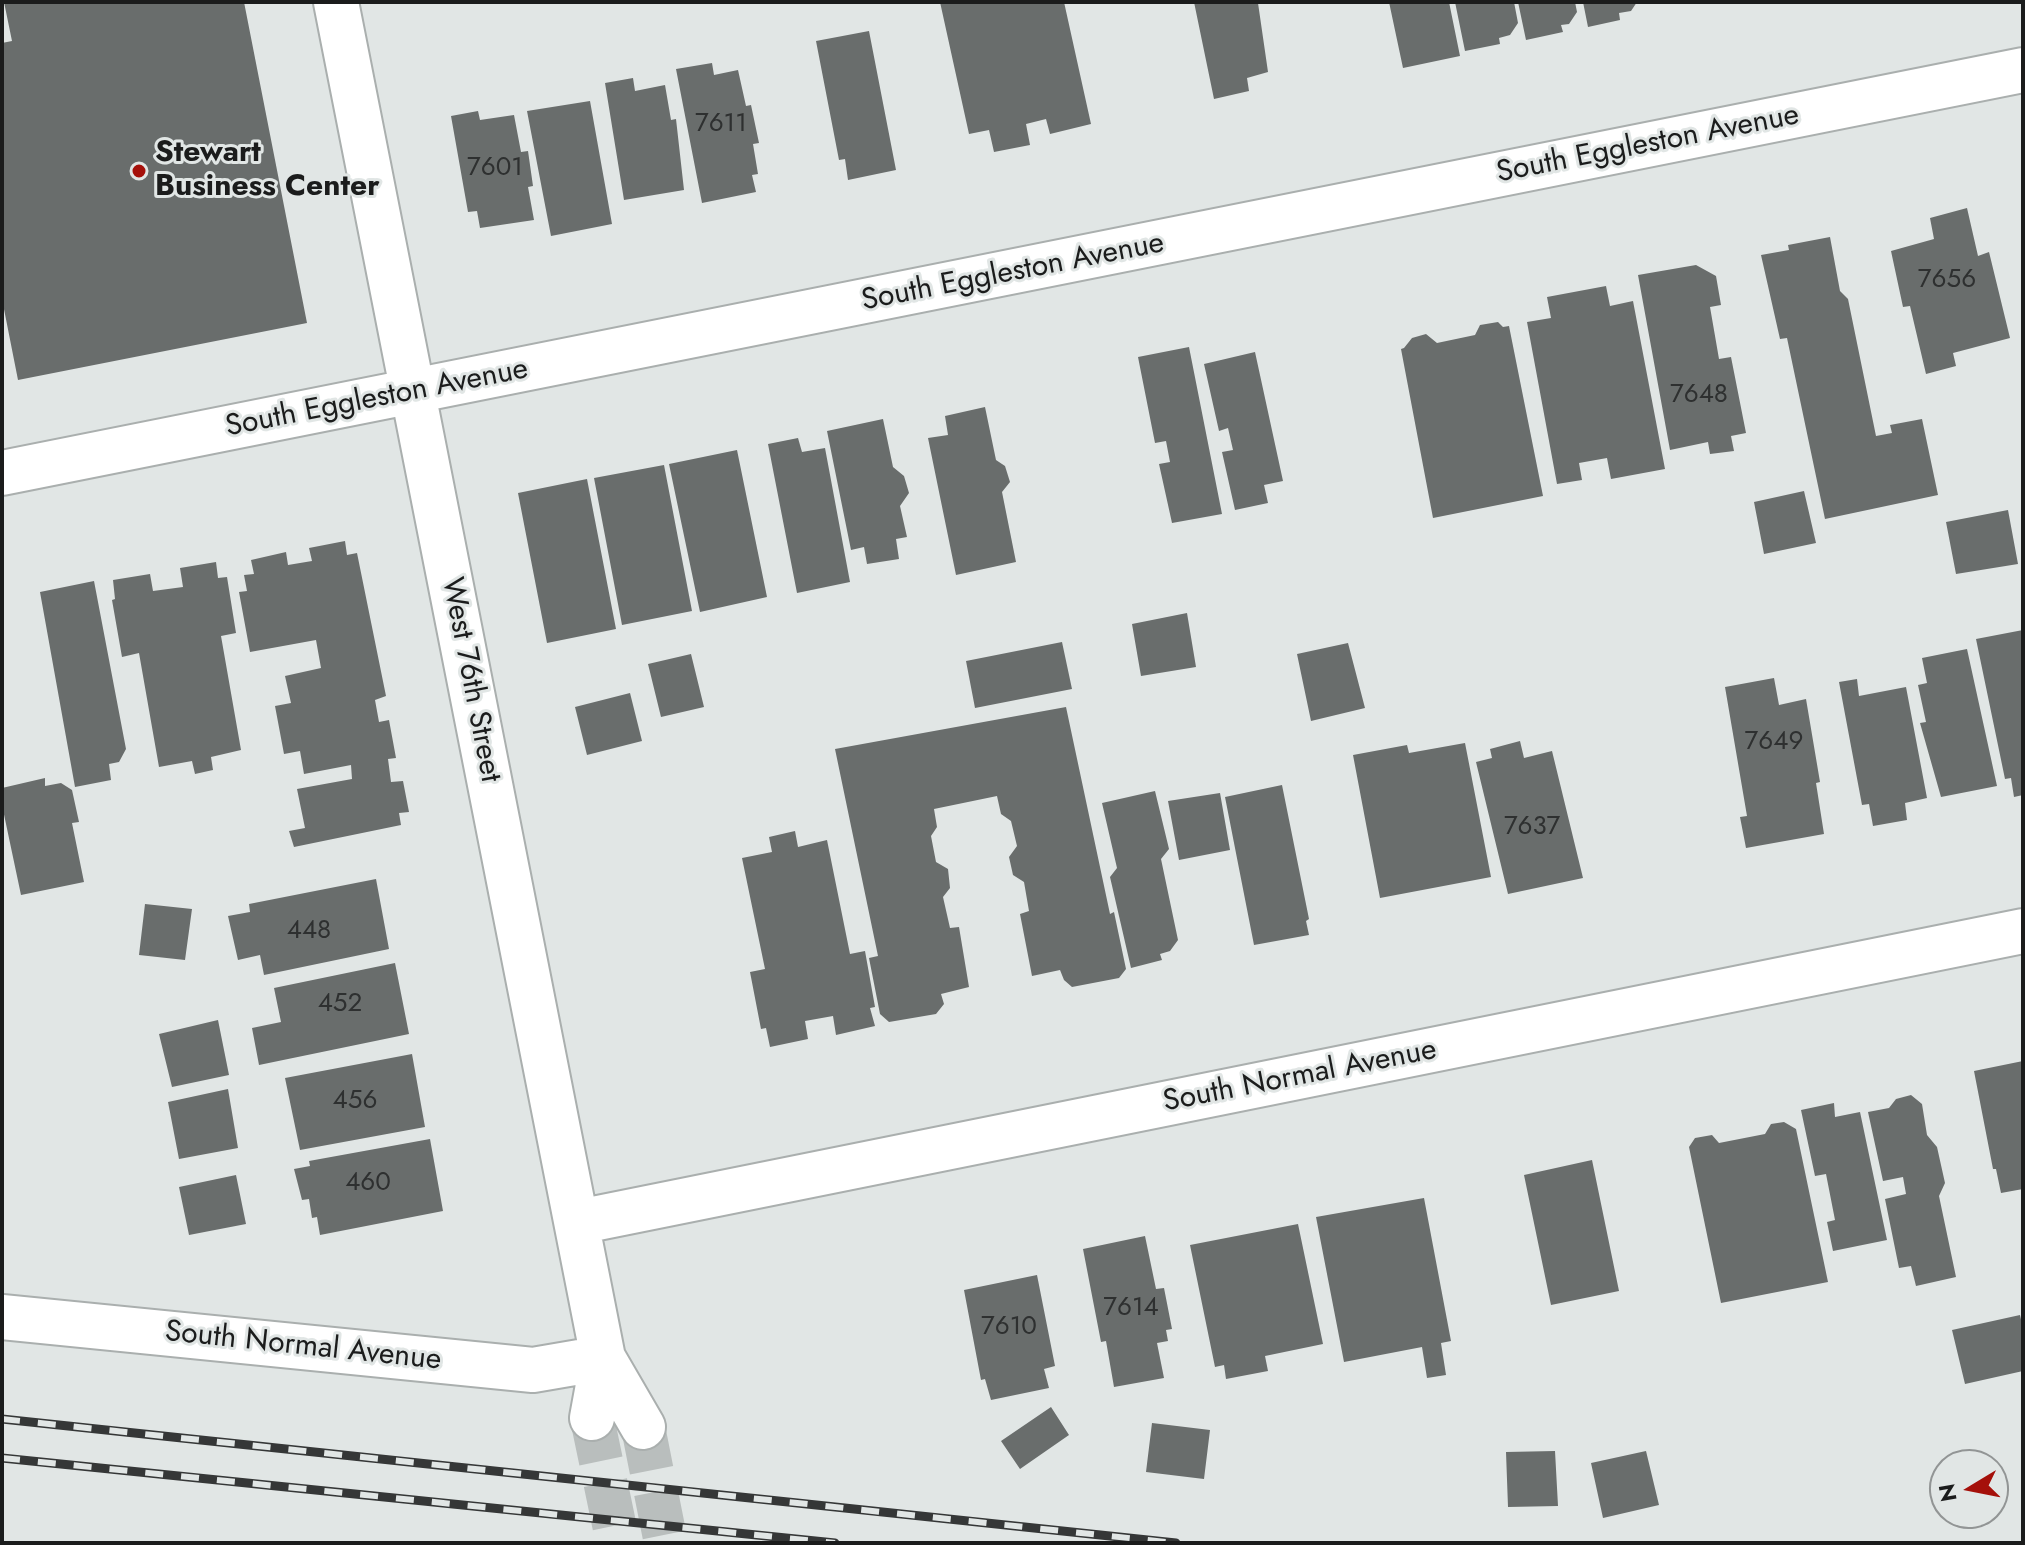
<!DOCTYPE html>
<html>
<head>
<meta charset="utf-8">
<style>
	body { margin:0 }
	#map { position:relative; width:2025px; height:1545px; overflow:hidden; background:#e1e6e5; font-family:Jost,sans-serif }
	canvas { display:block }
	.frame { position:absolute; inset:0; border:4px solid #1b1c1c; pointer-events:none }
	.north { position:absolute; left:1929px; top:1449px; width:80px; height:80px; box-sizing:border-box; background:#e1e6e5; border:2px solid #929595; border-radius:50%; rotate:260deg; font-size:22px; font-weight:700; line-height:32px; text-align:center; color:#1b1c1c }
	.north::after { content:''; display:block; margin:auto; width:28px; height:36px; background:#a5100a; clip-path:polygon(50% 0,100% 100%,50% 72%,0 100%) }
</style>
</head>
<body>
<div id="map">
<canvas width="2025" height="1545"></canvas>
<div class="frame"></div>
<div class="north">N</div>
</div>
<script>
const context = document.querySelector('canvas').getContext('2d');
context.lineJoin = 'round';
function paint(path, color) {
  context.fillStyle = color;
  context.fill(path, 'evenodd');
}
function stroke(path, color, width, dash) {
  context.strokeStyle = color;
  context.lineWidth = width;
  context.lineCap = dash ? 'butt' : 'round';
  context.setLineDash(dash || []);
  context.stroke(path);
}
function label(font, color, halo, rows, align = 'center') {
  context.font = font + ' Jost,sans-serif';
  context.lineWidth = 6;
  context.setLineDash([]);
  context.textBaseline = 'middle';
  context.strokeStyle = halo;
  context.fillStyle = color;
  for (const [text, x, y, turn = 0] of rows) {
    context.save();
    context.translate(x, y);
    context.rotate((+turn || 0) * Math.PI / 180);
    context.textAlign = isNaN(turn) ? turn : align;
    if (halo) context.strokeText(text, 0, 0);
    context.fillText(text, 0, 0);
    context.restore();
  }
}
const building = new Path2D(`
	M4,2H244L307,323L18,380L2,299V43L12,41Z
	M940,2H1064L1091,124L1050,134L1046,119L1026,124L1030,145L994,152L989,130L969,134Z
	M1194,2L1258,3L1268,72L1247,78L1249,91L1214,99Z
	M1389,2H1449L1460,56L1403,68Z
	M1455,2H1514L1518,23L1510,35L1499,38L1500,44L1465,51Z
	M1518,2H1575L1577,12L1569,24L1561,25L1563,32L1526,40Z
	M1583,2H1637L1631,11L1619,13L1620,20L1588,27Z
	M869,31L896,170L848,180L845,159L839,160L816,41Z
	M712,63L714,75L738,70L746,106L751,105L759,143L753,144L758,174L752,175L756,192L702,203L676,69Z
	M633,78L635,91L665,85L671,120L676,119L684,190L624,200L605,83Z
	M590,101L612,224L551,236L527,111Z
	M478,111L480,120L514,115L521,152L528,151L533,186L528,187L534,220L480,228L477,211L468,212L451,116Z
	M1967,208L1978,256L1989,252L2010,338L1953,353L1956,366L1926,374L1910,306L1903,307L1891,251L1934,239L1930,218Z
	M1830,237L1840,291L1848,299L1876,436L1892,433L1890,425L1922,419L1938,495L1825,519L1787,338L1780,339L1761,255L1789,250L1788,245Z
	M1696,265L1716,276L1721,305L1710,307L1719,359L1731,357L1746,433L1731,436L1734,451L1710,454L1708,442L1670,450L1638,275Z
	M1606,286L1610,306L1633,301L1665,469L1611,479L1607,458L1579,463L1582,480L1557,484L1527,322L1551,318L1547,297Z
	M1498,322L1503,327L1509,326L1543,496L1433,518L1401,349L1404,348L1412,338L1426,334L1437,343L1475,335L1480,325Z
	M1189,347L1222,514L1172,523L1159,464L1170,462L1166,441L1155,443L1138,357Z
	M1255,352L1283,481L1264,485L1268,503L1235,510L1222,452L1233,450L1228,428L1219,431L1204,364Z
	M985,407L996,460L1005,466L1010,482L1002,492L1016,562L956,575L928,438L948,435L945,416Z
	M883,419L893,467L904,476L909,493L900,506L907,537L896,539L899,559L867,564L864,547L851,550L827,431Z
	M798,438L802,452L825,448L850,582L797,593L768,444Z
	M737,450L767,597L700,612L669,464Z
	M664,465L692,611L622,625L594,478Z
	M587,479L616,629L547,643L518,493Z
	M1804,491L1816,543L1764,554L1754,502Z
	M2008,510L2018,564L1956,574L1946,522Z
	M345,541L347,555L357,553L386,696L375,700L379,722L389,720L396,758L388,759L391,782L403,781L409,812L399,813L401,825L294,847L289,831L305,828L297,789L352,779L351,765L304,774L300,751L284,754L275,706L291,703L285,676L321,668L316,640L250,652L239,592L247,591L244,575L254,574L251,560L286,552L288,565L312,561L309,548Z
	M216,562L218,578L227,577L236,633L221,636L241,750L211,757L213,770L195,774L192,761L159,767L139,653L122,657L112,600L115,599L113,580L150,574L153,591L183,587L180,568Z
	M94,581L126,749L119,762L109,764L111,780L75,787L40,592Z
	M1187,613L1196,667L1141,676L1132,624Z
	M2023,630V795L2014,797L2011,778L2005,779L1976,639Z
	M1062,642L1072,689L975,708L966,661Z
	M1348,643L1365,708L1311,721L1297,654Z
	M1967,649L1997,786L1941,797L1920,723L1926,722L1918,685L1927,683L1922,658Z
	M691,654L704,707L661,717L648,664Z
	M1774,678L1779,705L1806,699L1820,782L1816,783L1824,834L1746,848L1740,817L1747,816L1725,687Z
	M1857,679L1859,696L1906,687L1927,798L1905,803L1907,820L1873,826L1869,804L1862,805L1839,682Z
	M630,693L642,741L587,755L575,707Z
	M1066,707L1110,914L1114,912L1126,969L1119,978L1072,987L1064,980L1060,970L1032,976L1020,914L1029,911L1024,882L1013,875L1009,857L1017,846L1011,821L1001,814L997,796L934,809L937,827L931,836L936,862L948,869L950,888L943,897L950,928L959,927L969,987L941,994L944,1004L936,1014L889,1022L880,1014L869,958L878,956L835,749Z
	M1520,741L1524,758L1552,751L1583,878L1508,894L1476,762L1492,758L1490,749Z
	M1465,743L1491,877L1380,898L1353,755L1407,745L1409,753Z
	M45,778V786L61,783L72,790L79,822L72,823L84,882L21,895L2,805V788Z
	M1282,785L1309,919L1306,921L1309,935L1254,945L1225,797Z
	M1155,791L1169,849L1161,859L1178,940L1170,951L1160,954L1162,960L1131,968L1110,877L1117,868L1102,803Z
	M1220,793L1230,850L1179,860L1168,801Z
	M795,831L798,847L827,840L850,954L865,951L875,1007L870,1008L875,1026L836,1035L833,1016L805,1021L808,1039L770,1047L766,1028L761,1029L750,972L765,969L742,858L772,852L769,837Z
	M376,879L389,949L264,975L260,955L238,960L228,916L250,912L249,904Z
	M145,904L192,909L185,960L139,955Z
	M395,963L409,1034L259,1065L252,1028L281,1022L274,988Z
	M218,1020L229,1075L172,1087L159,1034Z
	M412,1054L425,1127L300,1150L285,1078Z
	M2023,1061V1189L2001,1193L1996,1169H1993L1974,1071Z
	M228,1089L238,1148L179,1159L168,1102Z
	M1911,1095L1922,1104L1927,1135L1937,1147L1945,1183L1939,1196L1956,1277L1916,1286L1911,1266L1899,1268L1885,1199L1906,1194L1903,1177L1883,1181L1868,1112L1889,1108L1896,1099Z
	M1834,1103L1835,1117L1860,1112L1887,1240L1833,1251L1827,1222L1835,1220L1826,1174L1815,1176L1801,1110Z
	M1784,1122L1796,1129L1828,1282L1721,1303L1689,1147L1695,1138L1712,1135L1719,1143L1765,1134L1771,1124Z
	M430,1139L443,1211L320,1235L317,1217L312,1218L309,1199L302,1200L294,1169L310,1166L309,1161Z
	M1592,1160L1619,1291L1551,1305L1524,1175Z
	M236,1175L246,1224L189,1235L179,1187Z
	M1424,1198L1451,1341L1441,1343L1446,1375L1427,1378L1422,1347L1344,1362L1316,1217Z
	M1298,1224L1323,1344L1265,1356L1268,1371L1226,1379L1224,1365L1215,1367L1190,1245Z
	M1145,1236L1156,1289L1164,1288L1172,1329L1166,1330L1168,1341L1157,1343L1164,1378L1114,1387L1106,1341L1101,1342L1083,1249Z
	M1037,1275L1055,1366L1044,1369L1049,1388L991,1400L985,1379L981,1380L964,1290Z
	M2020,1315L2023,1328V1371L1965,1384L1952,1330Z
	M1051,1407L1069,1435L1020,1469L1001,1441Z
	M1152,1423L1210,1430L1204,1479L1146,1472Z
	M1555,1451L1558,1506L1508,1507L1506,1452Z
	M1646,1451L1659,1505L1603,1518L1591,1463Z`);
const minorTunnel = new Path2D(`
	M592,1418L618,1543
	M643,1427L666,1543`);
const minor = new Path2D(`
	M336,2L603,1358L643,1427
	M2,473L2023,70
	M578,1222L2023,931
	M2,1317L533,1370L603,1358
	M592,1418L603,1358`);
const rail = new Path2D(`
	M2,1419L1176,1543
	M2,1458L835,1543`);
const markers = [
	[139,171,8,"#a5100a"]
];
const numberNames = [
	["7611",721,125],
	["7601",495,169],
	["7656",1947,281],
	["7648",1699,396],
	["7649",1774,743],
	["7637",1532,828],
	["448",309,932],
	["452",340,1005],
	["456",355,1102],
	["460",368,1184],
	["7614",1131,1309],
	["7610",1009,1328]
];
const streetNames = [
	["South Eggleston Avenue",1648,145,-11],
	["South Eggleston Avenue",1013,273,-11],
	["South Eggleston Avenue",377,399,-11],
	["West 76th Street",470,680,79],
	["South Normal Avenue",1300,1077,-11],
	["South Normal Avenue",303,1347,6]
];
const poiNames = [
	["Stewart",155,154],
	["Business Center",155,188]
];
paint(building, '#696d6c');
stroke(minorTunnel, '#b9bebd', 44, [44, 22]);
stroke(minor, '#aaafae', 48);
stroke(minor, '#fff', 44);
stroke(rail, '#353737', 9);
stroke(rail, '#e1e6e5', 6, [18]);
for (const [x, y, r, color] of markers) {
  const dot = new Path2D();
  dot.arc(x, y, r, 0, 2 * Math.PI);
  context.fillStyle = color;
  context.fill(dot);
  stroke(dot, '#e1e6e5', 3);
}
label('26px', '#2e3030', null, numberNames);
label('30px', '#1b1c1c', '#e1e6e5', streetNames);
label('bold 30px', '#1b1c1c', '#e1e6e5', poiNames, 'left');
</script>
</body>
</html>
